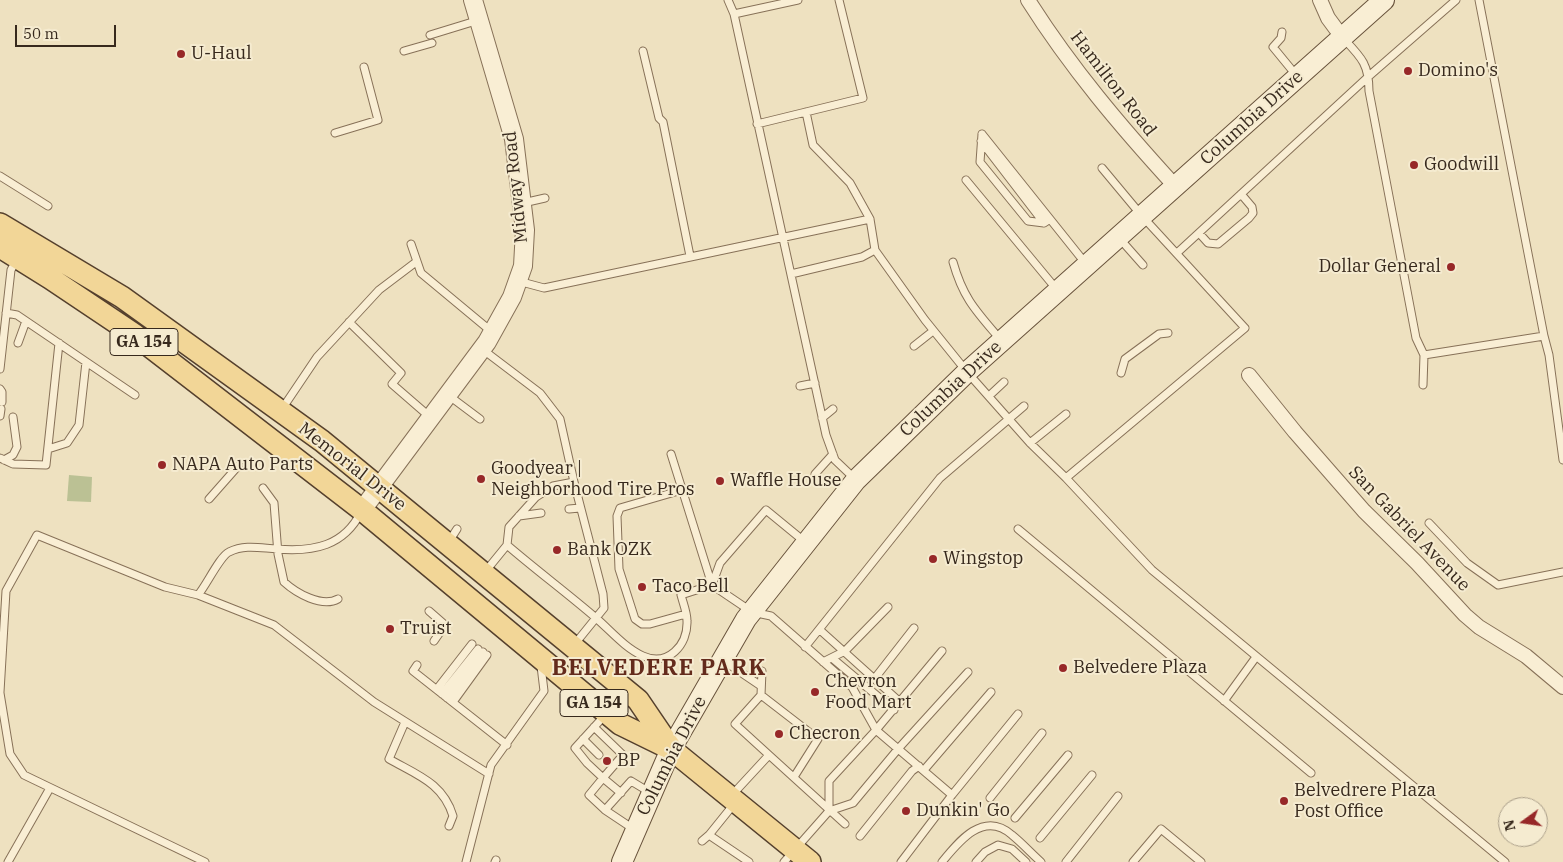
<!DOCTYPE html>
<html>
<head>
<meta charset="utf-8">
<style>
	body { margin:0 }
	#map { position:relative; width:1563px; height:862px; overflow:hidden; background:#eee1c0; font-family:"IBM Plex Serif",serif }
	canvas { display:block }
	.north { position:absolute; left:1498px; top:797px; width:50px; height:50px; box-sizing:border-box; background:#f5ebd0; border:1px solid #a99d88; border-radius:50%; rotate:256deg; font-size:14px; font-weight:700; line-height:20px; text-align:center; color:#37291d }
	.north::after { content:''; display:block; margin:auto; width:18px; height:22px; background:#972828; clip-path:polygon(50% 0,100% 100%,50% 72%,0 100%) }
	.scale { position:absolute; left:15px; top:25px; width:101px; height:22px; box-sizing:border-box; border:2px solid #37291d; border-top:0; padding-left:6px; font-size:15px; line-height:18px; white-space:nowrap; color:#37291d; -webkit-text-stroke:4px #f5ebd0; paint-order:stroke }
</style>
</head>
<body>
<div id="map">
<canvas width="1563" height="862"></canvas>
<div class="north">N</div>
<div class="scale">50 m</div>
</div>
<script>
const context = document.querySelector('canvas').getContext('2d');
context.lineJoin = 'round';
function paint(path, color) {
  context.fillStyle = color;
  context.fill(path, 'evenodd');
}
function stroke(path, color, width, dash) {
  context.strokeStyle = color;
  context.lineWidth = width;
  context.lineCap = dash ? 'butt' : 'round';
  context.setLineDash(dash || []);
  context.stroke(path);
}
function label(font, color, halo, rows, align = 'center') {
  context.font = font + ' "IBM Plex Serif",serif';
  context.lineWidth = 4;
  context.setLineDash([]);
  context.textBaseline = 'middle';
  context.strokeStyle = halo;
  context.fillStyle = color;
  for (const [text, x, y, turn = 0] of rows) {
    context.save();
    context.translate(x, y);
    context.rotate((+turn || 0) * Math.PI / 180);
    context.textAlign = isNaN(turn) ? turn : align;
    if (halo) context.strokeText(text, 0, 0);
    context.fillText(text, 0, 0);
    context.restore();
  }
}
const cemetery = new Path2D(`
	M69,475L92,477L91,502L67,501Z`);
const service = new Path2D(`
	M728,0L734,14L826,435L835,460L856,480
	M734,14L798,0
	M1282,32L1281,38L1273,47L1296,75
	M430,35L479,20
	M1343,38C1361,57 1369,64 1369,91L1416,338L1424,355
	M404,51L432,43
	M643,51L659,118L663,122L690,256
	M806,112L813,145L850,183L870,219
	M757,124L863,98L839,0
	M335,133L378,120L364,67
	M982,134L980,162L1028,221L1044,223L1050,219L1086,264
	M982,134L1050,219
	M981,141L1044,223
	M0,176L48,206
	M966,180L1058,291
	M523,203L545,198
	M1199,233L1208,243L1218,244L1249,218L1253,213L1252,207L1241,194
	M1120,239L1143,265
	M411,244L421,273L492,332
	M1177,253L1369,76L1456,0
	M953,262C963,298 976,311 1000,339
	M791,274L862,257L875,250L925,320L967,372L1030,443L1066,478L1152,570L1505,862
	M518,281L544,288L870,219L875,250
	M6,313L17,315L135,395
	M349,322L401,373L392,384L430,417
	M1544,336L1549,355L1563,460
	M18,343L26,321
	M914,346L933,331
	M482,349L540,393L560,419L574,482L553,486L536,497L509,527L507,545L485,572
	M0,369L11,270L17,259
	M1121,373L1125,359L1159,334L1168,333
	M1423,385L1424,355L1544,336L1479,0
	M800,386L815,383
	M0,389L2,392V402
	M448,395L480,419
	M989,396L1004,382
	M282,409L317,357L379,290L416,262
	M0,416L1,409
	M822,418L833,409
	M1030,443L1066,414
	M48,449L67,443L79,425L86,362
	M671,454L712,585
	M0,458L13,464L46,465L59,343
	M4,460L13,455L17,447L13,417
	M815,474L833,454
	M1066,478L1245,328L1142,216L1102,168
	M263,488L274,503L278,554L284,582C296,593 322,608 338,599
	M682,490L620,508L617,516L619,569L635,619L642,624H650L686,614
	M209,499L239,465
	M569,509L580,508
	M519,516L541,513
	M1429,523L1467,563L1498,585L1563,572
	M1018,529L1311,773
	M448,543L457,529
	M507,545C536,570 567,593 596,618C611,631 625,648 643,656C668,667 688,645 687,621C687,612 683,603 681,595L712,585L752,612L771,616L852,687L876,730L952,795L1018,714
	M712,585L720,563L766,510L805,542
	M198,595L274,625L374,702L489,774
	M429,611L445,625L434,641
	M820,630L900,702
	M574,645L604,608L603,594L574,482
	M805,647L940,478L1024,406
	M832,658L894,710
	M724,661L761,686
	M823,662L845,651L888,607
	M417,665L413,671L507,745
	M762,671L761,695L735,724L769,755
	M875,678L914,628
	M437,689L472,644
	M0,692L6,591L37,535L165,587L198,595C206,586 220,556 229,552C245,544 260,548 277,549C314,552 344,546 361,512
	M0,693L10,754L24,775L205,862
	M442,694L478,649
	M761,695L818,739L794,777
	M447,698L483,652
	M1224,701L1256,657
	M453,702L487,655
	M405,722L389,759C417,775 443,783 453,816L449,826
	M594,727L623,755L603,778L621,793
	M583,739L599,755
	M924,770L991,692
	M732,795L769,755L845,824
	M990,798L1042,733
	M605,810L589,795L603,778L587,763L575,748L606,714
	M829,811V781L876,730L942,651
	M1015,818L1068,755
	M635,830L605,810L631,781L651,793
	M709,835L734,804
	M860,836L912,771L919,766
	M1040,838L1092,775
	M702,841L709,835L749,862
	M8,862L50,788
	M466,862L491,765L544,691L541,666
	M495,862L496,860
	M784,862L829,811L853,803L898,749L968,672
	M901,862L952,795
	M942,862C959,841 984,810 1012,835C1022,843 1031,853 1041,862
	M976,862L985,852L998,845L1012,849L1026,862
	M1066,862L1118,796
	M1133,862L1161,829L1201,862`);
const minor = new Path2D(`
	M1028,0C1071,68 1121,127 1175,186
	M1320,0L1328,18L1342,37
	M1249,375L1295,432L1364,511L1417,563L1465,615L1479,627L1526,656L1563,687`);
const tertiary = new Path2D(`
	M362,510L487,342L512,297L523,266L525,230L514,139L473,0`);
const secondary = new Path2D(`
	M622,862L671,749L746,619L856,480L967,372L1384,0`);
const primary = new Path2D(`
	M0,224L122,297L322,441L638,700L670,747
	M0,247L50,278L135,335L362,510L620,724L671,749L810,862`);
const markers = [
	[181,54,5,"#972828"],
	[1408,71,5,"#972828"],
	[1414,165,5,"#972828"],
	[1451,267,5,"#972828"],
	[162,465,5,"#972828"],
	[481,479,5,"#972828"],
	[720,481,5,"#972828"],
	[557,550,5,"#972828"],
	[933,559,5,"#972828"],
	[642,587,5,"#972828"],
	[390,629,5,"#972828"],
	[1063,668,5,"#972828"],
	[815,692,5,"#972828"],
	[779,734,5,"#972828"],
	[607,761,5,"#972828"],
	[1284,801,5,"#972828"],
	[906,811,5,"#972828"]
];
const shields = [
	[144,342,68],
	[594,703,68]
];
const shieldNames = [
	["GA 154",144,342],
	["GA 154",594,703]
];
const poiNames = [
	["U-Haul",191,54],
	["Domino's",1418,71],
	["Goodwill",1424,165],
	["Dollar General",1441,267,"right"],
	["NAPA Auto Parts",172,465],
	["Goodyear |",491,469],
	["Neighborhood Tire Pros",491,490],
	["Waffle House",730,481],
	["Bank OZK",567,550],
	["Wingstop",943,559],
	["Taco Bell",652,587],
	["Truist",400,629],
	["Belvedere Plaza",1073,668],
	["Chevron",825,682],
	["Food Mart",825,703],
	["Checron",789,734],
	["BP",617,761],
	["Belvedrere Plaza",1294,791],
	["Post Office",1294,812],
	["Dunkin' Go",916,811]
];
const streetNames = [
	["Hamilton Road",1113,84,52],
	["Columbia Drive",1252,118,-42],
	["Midway Road",516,187,-96],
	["Columbia Drive",951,389,-43],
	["Memorial Drive",352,467,38],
	["San Gabriel Avenue",1409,529,46],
	["Columbia Drive",672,756,-63]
];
const districtNames = [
	["BELVEDERE PARK",659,669]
];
paint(cemetery, '#bbc194');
stroke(service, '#877158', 9);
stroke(minor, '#877158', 16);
stroke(tertiary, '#877158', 20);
stroke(secondary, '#69533c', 22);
stroke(primary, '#55402d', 24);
stroke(service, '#f9eed4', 7);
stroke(minor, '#f9eed4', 14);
stroke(tertiary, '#f9eed4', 18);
stroke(secondary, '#f9eed4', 20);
stroke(primary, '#f2d697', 21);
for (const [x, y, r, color] of markers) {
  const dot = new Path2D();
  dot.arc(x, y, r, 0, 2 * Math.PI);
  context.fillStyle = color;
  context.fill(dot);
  stroke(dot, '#f5ebd0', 2);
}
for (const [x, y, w] of shields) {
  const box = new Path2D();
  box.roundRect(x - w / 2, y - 13.5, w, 27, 4);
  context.fillStyle = '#f5ebd0';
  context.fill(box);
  stroke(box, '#37291d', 1);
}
label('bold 16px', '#37291d', null, shieldNames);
label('18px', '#37291d', '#f5ebd0', poiNames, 'left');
label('18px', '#37291d', '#f5ebd0', streetNames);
context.letterSpacing = '1px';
label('bold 22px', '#642b1c', '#f5ebd0', districtNames);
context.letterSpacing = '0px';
</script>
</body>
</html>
